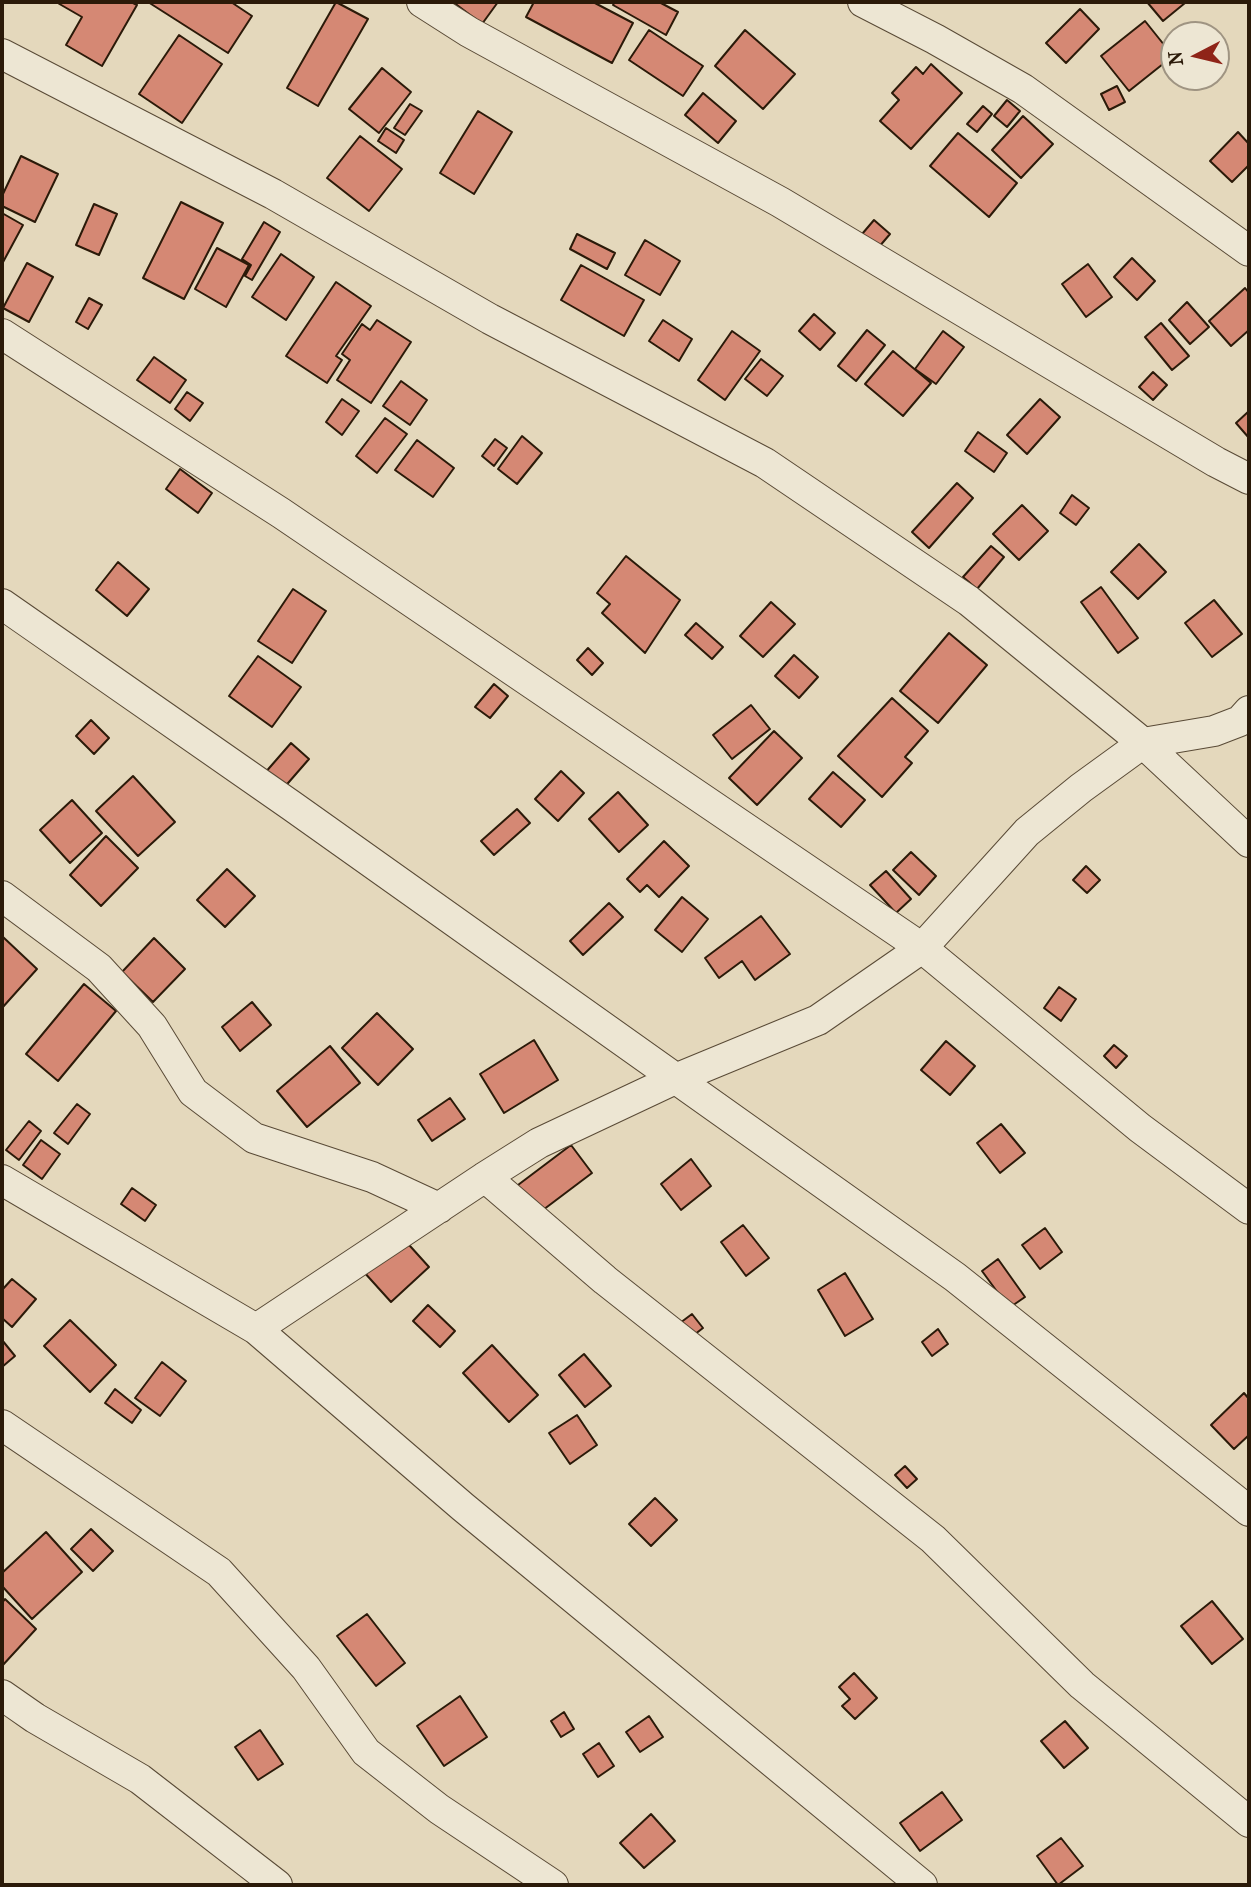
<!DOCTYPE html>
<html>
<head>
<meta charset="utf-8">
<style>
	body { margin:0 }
	#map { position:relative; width:1251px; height:1887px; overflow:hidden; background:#e4d8bc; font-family:"IM FELL French Canon",serif }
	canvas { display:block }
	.frame { position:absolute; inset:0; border:4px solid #2b1a09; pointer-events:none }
	.north { position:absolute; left:1160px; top:21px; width:70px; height:70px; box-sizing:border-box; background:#ede6d3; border:2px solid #9f9482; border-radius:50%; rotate:263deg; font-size:19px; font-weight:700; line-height:28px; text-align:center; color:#2b1a09 }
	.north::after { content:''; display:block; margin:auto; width:24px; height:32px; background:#8f2418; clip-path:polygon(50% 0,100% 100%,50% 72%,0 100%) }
</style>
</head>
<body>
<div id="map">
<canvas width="1251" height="1887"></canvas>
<div class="frame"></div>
<div class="north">N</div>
</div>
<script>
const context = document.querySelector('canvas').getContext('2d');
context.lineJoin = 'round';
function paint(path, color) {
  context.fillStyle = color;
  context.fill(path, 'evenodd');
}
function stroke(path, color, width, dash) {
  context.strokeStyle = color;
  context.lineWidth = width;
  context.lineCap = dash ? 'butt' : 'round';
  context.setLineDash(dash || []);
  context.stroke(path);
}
const building = new Path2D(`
	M56,2H131L137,5L102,66L66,45L82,17Z
	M148,2H231L252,16L228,53Z
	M336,2L368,19L318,106L287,88Z
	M453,2H498L482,24Z
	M534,2H593L633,23L612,63L526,17Z
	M615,2H659L678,12L666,35L613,5Z
	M1147,2H1183L1185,3L1163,21Z
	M1080,9L1099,29L1066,63L1046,43Z
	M1145,21L1173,56L1129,91L1101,56Z
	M649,30L703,66L683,96L629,60Z
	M745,30L795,74L763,109L715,66Z
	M179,35L222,64L182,123L139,94Z
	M931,64L962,93L911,149L880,121L899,100L892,93L916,67L923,74Z
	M382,68L411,92L379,133L349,109Z
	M1117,86L1125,102L1109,110L1101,94Z
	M703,93L736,121L718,143L685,115Z
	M1007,100L1020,111L1007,127L994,116Z
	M410,104L422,111L405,135L394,128Z
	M983,106L992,114L977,132L967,124Z
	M478,111L512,132L474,194L440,173Z
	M1023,116L1053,144L1021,178L992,150Z
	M386,128L404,140L396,153L378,141Z
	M1238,132L1249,144V165L1232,182L1210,161Z
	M958,133L1017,183L989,217L930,166Z
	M360,136L402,169L369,211L327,178Z
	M21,156L58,174L35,222L2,206V196Z
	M181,202L223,223L184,299L143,278Z
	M94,204L117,214L99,255L76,245Z
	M2,213L23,225L2,264Z
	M874,220L890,234L873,254L857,240Z
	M264,222L280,232L252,280L245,276L251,265L242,259Z
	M577,234L615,253L607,269L570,249Z
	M645,240L680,261L660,295L625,275Z
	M217,248L249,265L226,307L195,289Z
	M281,254L314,277L286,320L252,297Z
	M1132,258L1155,281L1137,300L1114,277Z
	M27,263L53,277L29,322L3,308Z
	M1088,264L1112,297L1086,317L1062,284Z
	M581,265L644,300L624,336L561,300Z
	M336,282L371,306L336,356L342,360L327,383L286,356Z
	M1245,288L1249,293V330L1231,346L1209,321Z
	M89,298L102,305L88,329L76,322Z
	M1187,302L1209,327L1190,344L1169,320Z
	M814,314L835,333L820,350L799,331Z
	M377,320L411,342L371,403L337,380L350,360L342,354L362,324L370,330Z
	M663,320L692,339L679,361L649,341Z
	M1161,323L1189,356L1172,370L1145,337Z
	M867,330L885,345L856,381L838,366Z
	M732,331L760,351L725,400L698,380Z
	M943,331L964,347L936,384L915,369Z
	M893,351L931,383L903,416L865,384Z
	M154,357L186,380L170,403L137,380Z
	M761,359L783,376L767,396L745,379Z
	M1153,372L1167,385L1153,400L1139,387Z
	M401,381L427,400L410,425L383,406Z
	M187,392L203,403L190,421L175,409Z
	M342,399L359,411L342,435L326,422Z
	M1040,399L1060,417L1027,454L1007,435Z
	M1249,411V438L1236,423Z
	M385,418L407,434L377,473L356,456Z
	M978,432L1007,453L994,472L965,451Z
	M522,436L542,453L517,484L498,469Z
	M495,439L507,448L494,466L482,456Z
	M417,440L454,468L433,497L395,470Z
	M180,469L212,493L198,513L166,489Z
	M957,483L973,498L929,548L912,532Z
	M1072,495L1089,508L1076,525L1060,513Z
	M1022,505L1048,531L1019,560L993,534Z
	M1139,544L1166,572L1138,599L1111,572Z
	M991,546L1004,557L977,589L963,577Z
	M626,556L680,600L645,653L602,613L610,604L597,593Z
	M118,562L149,589L127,616L96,590Z
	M1101,587L1138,638L1118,653L1081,602Z
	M293,589L326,611L292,663L258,641Z
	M1214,600L1242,634L1212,657L1185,623Z
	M771,602L795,624L763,657L740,636Z
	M696,623L723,647L712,659L685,635Z
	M949,633L987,665L938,723L900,691Z
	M588,648L603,663L592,675L577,660Z
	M794,655L818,677L799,698L775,676Z
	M258,656L301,687L272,727L229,696Z
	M494,684L508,696L490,718L475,707Z
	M892,698L928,731L905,757L912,763L882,797L838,756Z
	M751,705L770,729L732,759L713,735Z
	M91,720L109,738L94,754L76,736Z
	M774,731L802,758L757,805L729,778Z
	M291,743L309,759L282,790L264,774Z
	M561,771L584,793L558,821L535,799Z
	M833,772L865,800L841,827L809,799Z
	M133,776L175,822L138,856L96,811Z
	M618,792L648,825L619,852L589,819Z
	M72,800L102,833L70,863L40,830Z
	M517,809L530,823L494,855L481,841Z
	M106,836L138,868L101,906L70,875Z
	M664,841L689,866L659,897L647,885L640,892L627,879Z
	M911,852L936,876L919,895L893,870Z
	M1086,866L1100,880L1087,893L1073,880Z
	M227,869L255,896L225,927L197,900Z
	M886,871L911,899L896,913L870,885Z
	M682,897L708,919L682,952L655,930Z
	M609,903L623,917L583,955L570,941Z
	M761,916L790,954L755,980L742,961L719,978L705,958Z
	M3,937L37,969L2,1008V938Z
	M154,938L185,969L153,1002L122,972Z
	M84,984L116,1011L58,1081L26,1054Z
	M1059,987L1076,999L1061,1021L1044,1008Z
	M252,1002L271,1025L240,1051L222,1027Z
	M377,1013L413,1049L378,1085L342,1048Z
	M534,1040L558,1080L504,1113L480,1074Z
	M946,1041L975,1066L950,1095L921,1070Z
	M1114,1045L1127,1056L1116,1068L1104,1056Z
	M330,1046L360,1083L307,1127L277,1091Z
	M450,1098L465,1119L432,1141L418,1120Z
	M77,1104L90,1114L68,1144L54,1133Z
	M29,1121L41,1131L19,1160L6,1150Z
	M1001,1124L1025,1153L1000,1173L977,1143Z
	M41,1140L60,1154L42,1179L23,1165Z
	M571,1145L592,1173L535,1216L514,1188Z
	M691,1159L711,1186L681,1210L661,1184Z
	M132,1188L156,1205L145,1221L121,1204Z
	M743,1225L769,1258L746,1276L721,1242Z
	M1045,1228L1062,1252L1040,1269L1022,1245Z
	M401,1236L429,1267L391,1302L363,1271Z
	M998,1259L1025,1297L1009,1308L982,1271Z
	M845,1273L873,1319L845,1336L818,1290Z
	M12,1279L36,1299L12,1327L2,1318V1290Z
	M428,1305L455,1331L440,1347L413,1321Z
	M692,1314L703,1328L690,1338L680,1323Z
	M70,1320L116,1365L90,1392L44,1346Z
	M938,1329L948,1344L932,1356L922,1342Z
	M2,1340L15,1356L2,1367Z
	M492,1345L538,1395L509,1422L463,1373Z
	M584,1354L611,1386L585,1407L559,1375Z
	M162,1362L186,1381L160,1416L135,1398Z
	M115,1389L141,1410L132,1423L105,1403Z
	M1244,1393L1249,1399V1435L1234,1449L1211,1425Z
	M577,1415L597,1445L570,1464L549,1433Z
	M905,1466L917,1479L907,1488L895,1475Z
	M655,1498L677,1520L651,1546L629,1524Z
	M91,1529L113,1551L93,1571L71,1549Z
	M46,1532L82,1572L32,1619L2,1586V1573Z
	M5,1599L36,1629L2,1666V1603Z
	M1212,1601L1243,1639L1212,1664L1181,1626Z
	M367,1614L405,1663L376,1686L337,1636Z
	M854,1673L877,1698L855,1719L842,1706L850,1699L839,1687Z
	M460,1696L487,1737L444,1766L417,1726Z
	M564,1712L574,1729L561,1737L551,1721Z
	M649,1716L663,1737L640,1752L626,1732Z
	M1065,1721L1088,1748L1064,1768L1041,1741Z
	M260,1730L283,1764L258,1780L235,1747Z
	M599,1743L614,1766L598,1777L583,1754Z
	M942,1792L962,1820L920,1851L900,1823Z
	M651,1814L675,1841L644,1868L620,1843Z
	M1061,1838L1083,1866L1058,1885L1037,1856Z`);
const minor = new Path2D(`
	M422,2L469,32L780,202L1216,462L1249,479
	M863,2L935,39L1023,89L1249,251
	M2,54L273,194L490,319L765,463L969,601L1143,743L1249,842
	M2,334L281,513L922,948L1140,1128L1249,1209
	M2,604L292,806L955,1277L1249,1511
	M2,896L99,968L152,1026L193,1092L254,1138L372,1177L439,1208
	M485,1177L605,1280L933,1539L1082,1685L1249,1822
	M2,1180L256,1329L463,1507L922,1885
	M256,1329L485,1177L539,1143L675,1079L818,1020L922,948L1027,832L1081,788L1143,743L1214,731L1240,721L1249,711
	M2,1425L219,1572L306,1668L366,1752L439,1809L553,1885
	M2,1695L35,1718L140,1779L277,1885`);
paint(building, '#d58874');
stroke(building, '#2b1a09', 2);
stroke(minor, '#594a36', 32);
stroke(minor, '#ede6d3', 30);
</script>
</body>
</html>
